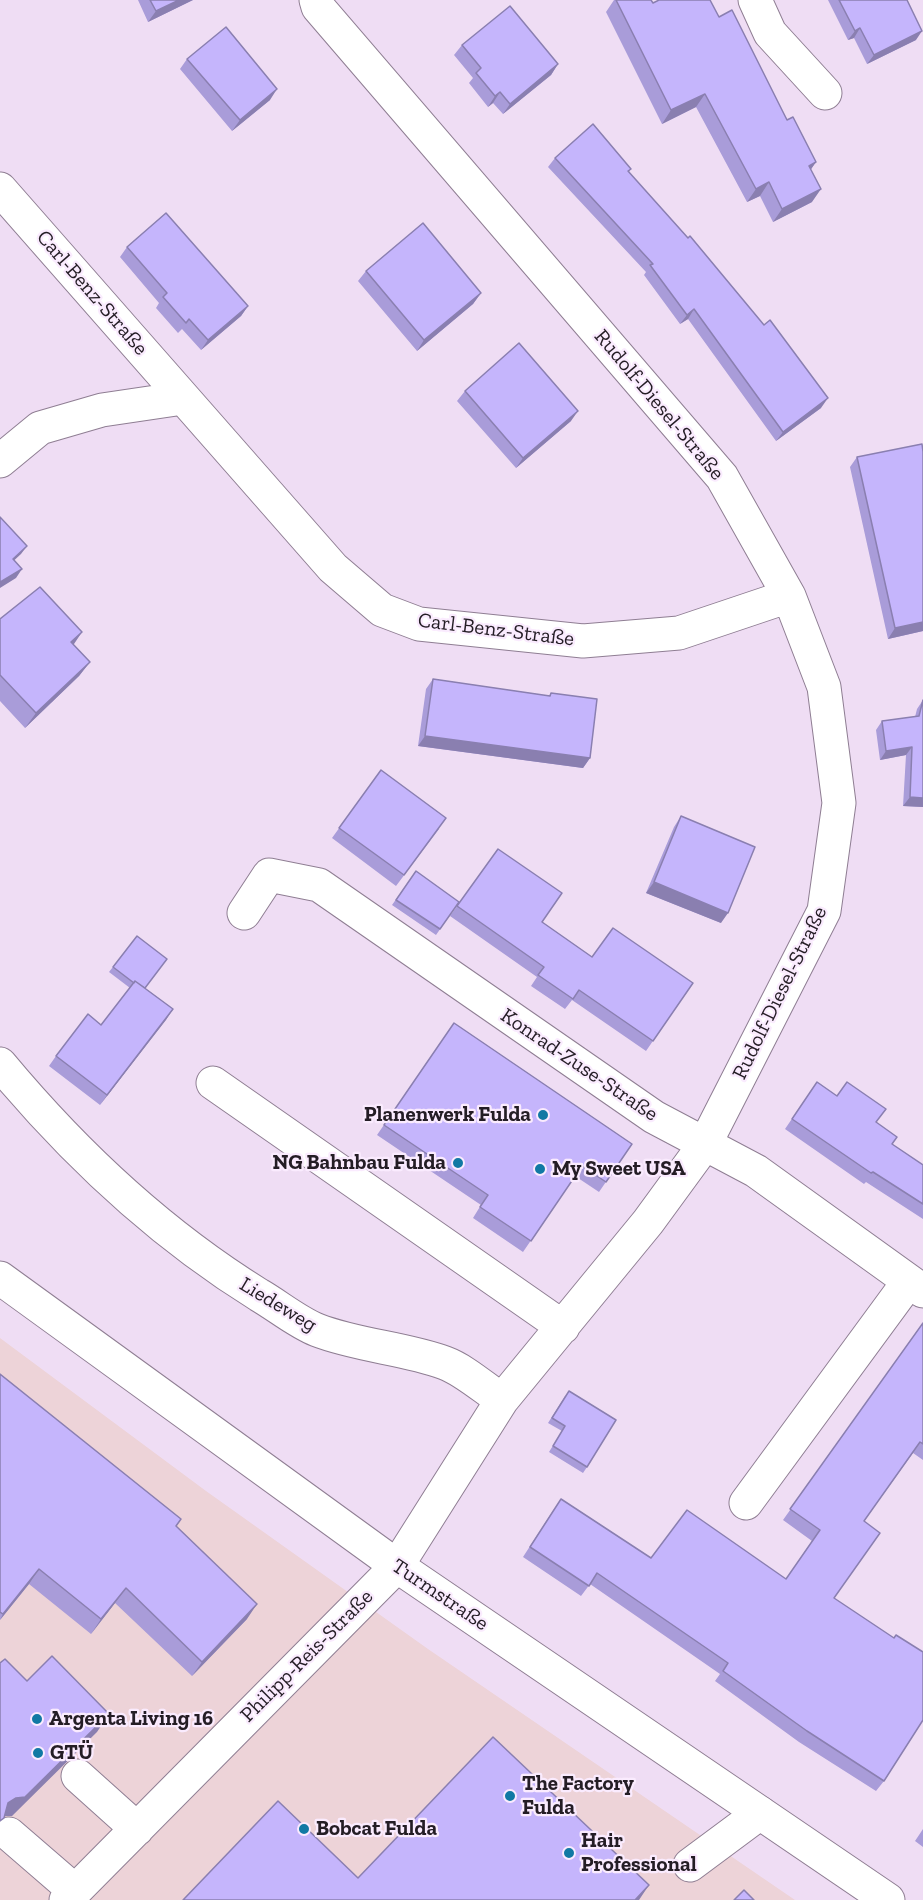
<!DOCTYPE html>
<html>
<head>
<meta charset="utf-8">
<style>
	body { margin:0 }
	canvas { display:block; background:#efddf4 }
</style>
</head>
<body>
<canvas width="923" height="1900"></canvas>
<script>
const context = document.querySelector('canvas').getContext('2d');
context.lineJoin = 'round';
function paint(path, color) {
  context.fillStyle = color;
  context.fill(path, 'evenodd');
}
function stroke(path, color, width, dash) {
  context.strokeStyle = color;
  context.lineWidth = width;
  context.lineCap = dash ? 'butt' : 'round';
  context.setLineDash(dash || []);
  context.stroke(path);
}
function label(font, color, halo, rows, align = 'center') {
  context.font = font + ' "Zilla Slab",serif';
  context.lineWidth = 4.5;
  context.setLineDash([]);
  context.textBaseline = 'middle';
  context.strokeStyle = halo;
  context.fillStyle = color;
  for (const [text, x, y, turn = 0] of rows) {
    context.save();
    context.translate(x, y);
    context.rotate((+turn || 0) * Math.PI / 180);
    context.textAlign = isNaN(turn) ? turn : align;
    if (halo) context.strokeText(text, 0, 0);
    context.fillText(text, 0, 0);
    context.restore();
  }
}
const commercial = new Path2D(`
	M0,1338L206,1491L428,1649L795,1900H0Z`);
const minor = new Path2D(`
	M316,0L318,7L722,477L789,596L824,687L839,803L824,911L705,1144L648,1222L502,1400
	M755,0L770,33L825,93
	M0,189L333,568L382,610L419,624L583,641L679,633L789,596
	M0,461L40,428L102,410L183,398
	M244,913L269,875L319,885L654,1117L756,1171L923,1291
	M0,1064C75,1154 159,1233 259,1295C278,1306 297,1322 317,1330C358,1346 405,1348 445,1363C464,1370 484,1388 502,1400L397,1566L66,1900
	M213,1083L563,1327
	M746,1503L909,1281
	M78,1776L137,1829
	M9,1834L75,1891
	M690,1865L760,1813`);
const major = new Path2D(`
	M0,1278L397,1566L888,1900`);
const wall = new Path2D(`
	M138,0H193L148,22Z
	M614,0H651L653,3L719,17L816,162L811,169L812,202L773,222L760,196L747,202L696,107L662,124L606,12Z
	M828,0H907L916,40L867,64L854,38L848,40Z
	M462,45L558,64L551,75L503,114L493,103L488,107L469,83L473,78L454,55Z
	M187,59L270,100L232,131L180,69Z
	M555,158L631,169L629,172L821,408L776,441L688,319L680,324L644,275L646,272L548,167Z
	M127,247L248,306L241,316L201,350L182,329L178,333L156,308L159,303L120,257Z
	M366,271L481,293L473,304L417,351L358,281Z
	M465,391L571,421L516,468L457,401Z
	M857,457L923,631L888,639L850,467Z
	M0,619L82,632L73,644L90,662L79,676L25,728L0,701Z
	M433,679L549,696L551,693L590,758L583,768L418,746L426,689Z
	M923,700V807L903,806L906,755L880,760L876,730L882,721L915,717L917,709Z
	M381,770L439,829L396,886L332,838Z
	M681,816L721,923L646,893L674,827Z
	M498,849L542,922L592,957L693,983L646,1051L572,1000L565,1009L531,986L537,977L450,916Z
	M416,871L459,902L436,935L392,905Z
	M137,936L145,988L173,1009L100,1105L49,1066L56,1056L101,1025L130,988L109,972Z
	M454,1023L632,1144L599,1192L575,1176L523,1252L473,1218L481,1205L377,1135Z
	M817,1082L876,1123L892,1144L923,1165V1219L866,1182L864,1184L785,1129Z
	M923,1323V1460L913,1453L864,1521L834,1598L884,1781L876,1791L799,1742L715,1681L720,1674L590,1584L581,1596L523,1557L554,1509L651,1558L786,1579L812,1541L783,1520Z
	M0,1374L181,1519L176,1526L247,1619L192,1676L115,1603L91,1634L29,1584L0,1620Z
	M565,1396L587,1467L583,1473L549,1452L562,1431L548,1423Z
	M923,1829V1847L915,1841Z`);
const shadedWall = new Path2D(`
	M179,0H193L148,22L156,11Z
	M860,28L854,38L848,40L855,31Z
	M922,31L916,40L867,64L874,55Z
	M558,64L551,75L503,114L510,104Z
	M277,89L270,100L232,131L240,120Z
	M500,92L493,103L488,107L495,96Z
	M705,94L696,107L662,124L671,110Z
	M816,162L807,175L809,166Z
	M769,182L760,196L747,202L756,189Z
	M821,189L812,202L773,222L782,209Z
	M481,293L473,304L417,351L424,340Z
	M248,306L241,316L201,350L208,340Z
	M694,309L688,319L680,324L687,315Z
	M828,398L821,408L776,441L783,432Z
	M578,411L571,421L516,468L523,458Z
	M27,546L21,554L7,567L13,559Z
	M22,569L16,578L0,588V582Z
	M923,622V631L888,639L895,628Z
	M82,632L72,647L71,642Z
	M90,662L79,676L25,728L36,713Z
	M425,736L590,758L583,768L418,746Z
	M912,747L906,755L880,760L886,751Z
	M910,797L923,798V807L903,806Z
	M654,882L728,913L721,923L646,893Z
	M173,1009L166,1020L100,1105L107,1095Z
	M39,1569L29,1584L0,1620L3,1614Z
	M126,1588L115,1603L91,1634L101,1619Z
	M257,1604L247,1619L192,1676L202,1662Z
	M109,1714L97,1732L12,1816H3L8,1803Z
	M649,1885L639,1900H635Z`);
const building = new Path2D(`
	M150,0H179L156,11Z
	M616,0H651L653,3L659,0H710L719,17L732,10L787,120L793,117L816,162L809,166L821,189L782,209L769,182L756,189L705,94L671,110Z
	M839,0H907L922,31L874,55L860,28L855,31Z
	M510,6L558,64L510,104L500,92L495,96L476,73L481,68L462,45Z
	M226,27L277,89L240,120L187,59Z
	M593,124L631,169L628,171L688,238L690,236L764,325L770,320L828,398L783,432L694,309L687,315L650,265L653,264L555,158Z
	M166,213L248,306L208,340L189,319L186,323L163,297L167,293L127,247Z
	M423,223L481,293L424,340L366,271Z
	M519,343L578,411L523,458L465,391Z
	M922,444L923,452V622L895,628L857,457Z
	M0,517L27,546L13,559L22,569L0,582Z
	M40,587L82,632L71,642L90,662L36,713L0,675V619Z
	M433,679L550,696L551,693L597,699L590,758L425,736Z
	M923,700V798L910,797L912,747L886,751L882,721L919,716Z
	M381,770L446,818L404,875L339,828Z
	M681,816L755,847L728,913L654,882Z
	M498,849L562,893L542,922L592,957L613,928L693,983L653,1041L579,990L573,999L538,975L544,967L457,906Z
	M416,871L459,902L440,929L396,900Z
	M137,936L167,959L145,988L135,981L134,983L113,967Z
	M135,981L173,1009L107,1095L56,1056L88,1014L101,1025Z
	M454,1023L632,1144L606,1182L582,1166L531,1241L480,1207L488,1195L384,1125Z
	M817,1082L837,1096L847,1082L886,1109L876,1122L897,1137L892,1144L923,1165V1204L873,1172L871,1173L792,1119Z
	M923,1323V1444L920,1442L864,1521L880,1533L834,1598L894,1638L896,1635L923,1652V1720L884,1781L807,1731L723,1671L728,1663L597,1573L589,1586L530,1547L561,1499L651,1558L687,1510L786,1579L820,1530L790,1509Z
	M0,1374L181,1519L176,1526L257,1604L202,1662L126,1588L101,1619L39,1569L3,1614L0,1612Z
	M569,1391L616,1420L587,1467L553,1446L565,1426L552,1418Z
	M52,1656L109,1714L25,1797L16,1798L8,1803L4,1818L0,1821V1663L5,1659L27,1681Z
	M493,1737L649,1885L635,1900H183L278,1801L358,1878Z
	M744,1890L754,1900H734Z`);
const markers = [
	[543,1115,6,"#1179a4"],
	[458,1163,6,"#1179a4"],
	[540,1169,6,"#1179a4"],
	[37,1719,6,"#1179a4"],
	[38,1753,6,"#1179a4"],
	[510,1796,6,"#1179a4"],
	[304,1829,6,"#1179a4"],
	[569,1853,6,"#1179a4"]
];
const streetNames = [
	["Carl-Benz-Straße",92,293,49],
	["Rudolf-Diesel-Straße",659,405,50],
	["Carl-Benz-Straße",496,630,7],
	["Rudolf-Diesel-Straße",780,993,-64],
	["Konrad-Zuse-Straße",579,1065,34],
	["Liedeweg",278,1305,31],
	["Turmstraße",440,1595,34],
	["Philipp-Reis-Straße",307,1656,-45]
];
const poiNames = [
	["Planenwerk Fulda",531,1115,"right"],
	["NG Bahnbau Fulda",446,1163,"right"],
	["My Sweet USA",552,1169],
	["Argenta Living 16",49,1719],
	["GTÜ",50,1753],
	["The Factory",522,1784],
	["Fulda",522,1808],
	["Bobcat Fulda",316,1829],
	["Hair",581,1841],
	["Professional",581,1865]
];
paint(commercial, '#edd3d8');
stroke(minor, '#8f7e93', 35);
stroke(major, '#8f7e93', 35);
stroke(minor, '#fff', 33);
stroke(major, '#fff', 33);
paint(wall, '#a99cd9');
paint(shadedWall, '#8a7fb0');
paint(building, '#c5b5fc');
stroke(building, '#8a7fb0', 1.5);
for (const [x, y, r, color] of markers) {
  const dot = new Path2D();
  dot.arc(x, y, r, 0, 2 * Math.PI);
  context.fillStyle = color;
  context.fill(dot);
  stroke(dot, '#faebfe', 2);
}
label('21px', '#241d25', '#faebfe', streetNames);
label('bold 21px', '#241d25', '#faebfe', poiNames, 'left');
</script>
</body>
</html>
